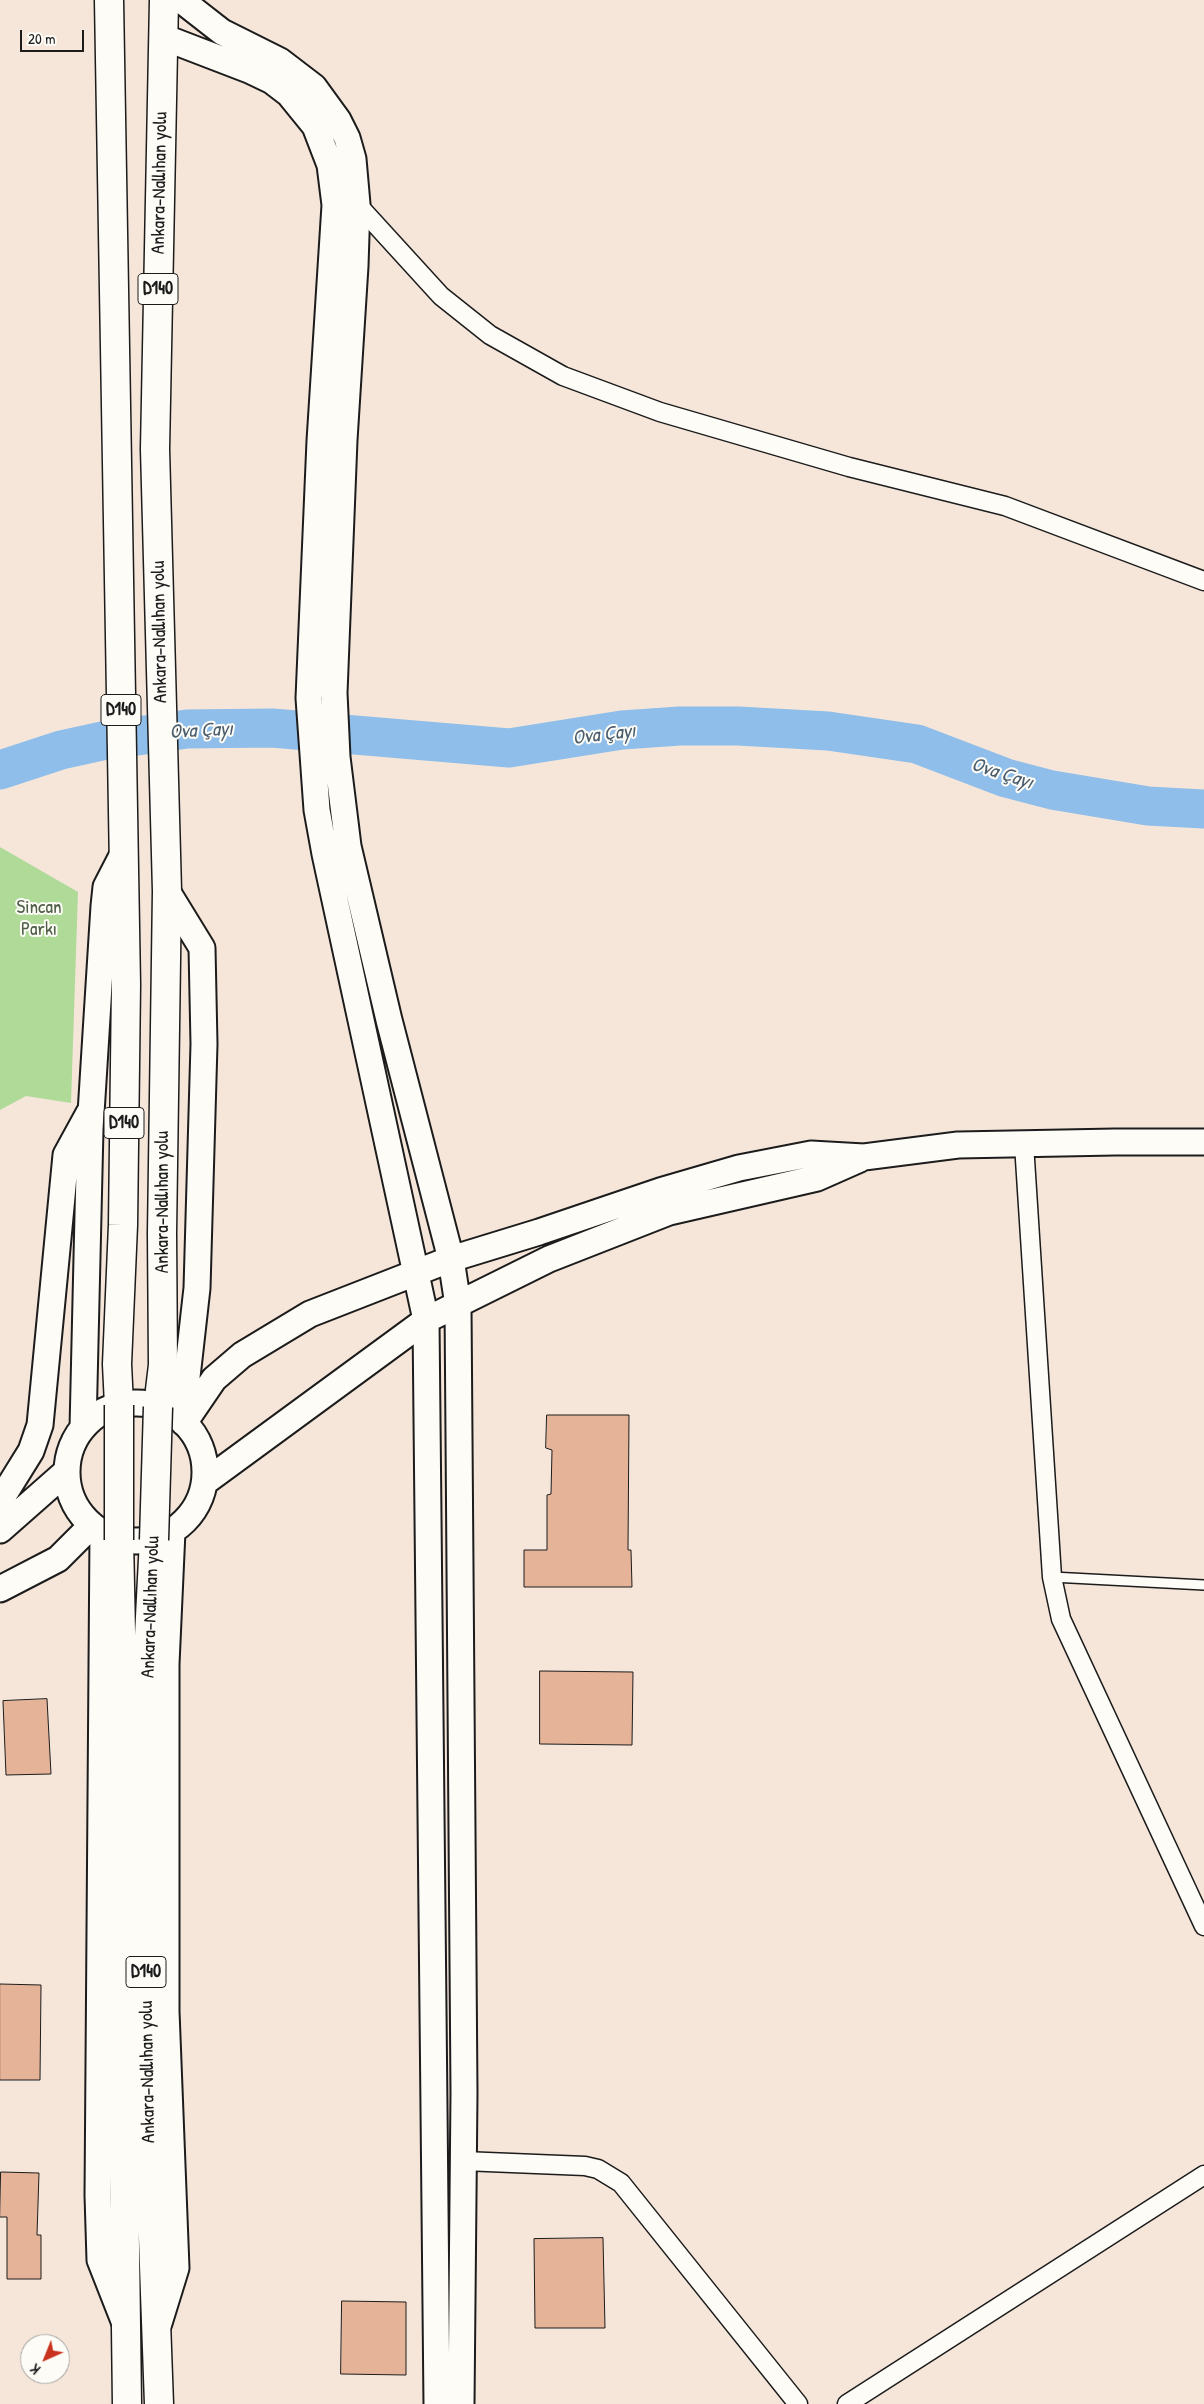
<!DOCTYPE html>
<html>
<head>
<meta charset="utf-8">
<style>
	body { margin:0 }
	#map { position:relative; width:1204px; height:2404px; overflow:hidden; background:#f6e6da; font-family:"Patrick Hand",sans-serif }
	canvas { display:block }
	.north { position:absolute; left:20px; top:2334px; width:50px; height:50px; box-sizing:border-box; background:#fdfcf7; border:1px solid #a3a29f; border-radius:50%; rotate:224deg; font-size:14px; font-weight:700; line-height:20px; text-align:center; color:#1c1c1c }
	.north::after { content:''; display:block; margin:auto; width:18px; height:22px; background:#c8321e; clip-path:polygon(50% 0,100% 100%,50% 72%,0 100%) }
	.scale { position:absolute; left:20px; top:30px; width:64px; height:22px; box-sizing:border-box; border:2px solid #1c1c1c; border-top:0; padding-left:6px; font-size:15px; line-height:18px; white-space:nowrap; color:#1c1c1c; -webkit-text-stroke:4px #fdfcf7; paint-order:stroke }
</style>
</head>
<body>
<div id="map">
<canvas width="1204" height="2404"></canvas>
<div class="north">K</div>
<div class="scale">20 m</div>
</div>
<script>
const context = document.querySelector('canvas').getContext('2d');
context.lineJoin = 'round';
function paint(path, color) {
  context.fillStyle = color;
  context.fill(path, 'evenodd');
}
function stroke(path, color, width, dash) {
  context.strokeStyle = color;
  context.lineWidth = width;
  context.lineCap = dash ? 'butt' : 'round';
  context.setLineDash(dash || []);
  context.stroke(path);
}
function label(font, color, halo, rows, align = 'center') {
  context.font = font + ' "Patrick Hand",sans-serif';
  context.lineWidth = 4;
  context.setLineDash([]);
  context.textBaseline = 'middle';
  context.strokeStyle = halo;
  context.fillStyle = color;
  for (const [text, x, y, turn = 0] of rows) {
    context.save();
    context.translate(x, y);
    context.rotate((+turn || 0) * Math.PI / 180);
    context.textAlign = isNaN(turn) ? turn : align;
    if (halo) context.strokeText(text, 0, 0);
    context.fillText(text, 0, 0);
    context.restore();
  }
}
const green = new Path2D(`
	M0,847L78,892L71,1103L26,1096L0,1110Z`);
const river = new Path2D(`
	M0,770L61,750L102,741L187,729L272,728L509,748L622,730L680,726H738L828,731L917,744L1006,778L1052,790L1148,806L1204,809`);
const building = new Path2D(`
	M547,1415H629L628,1550H631L632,1587H524V1550H547V1495L551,1494L552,1450L546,1448Z
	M540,1671L633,1672L632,1745L540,1744Z
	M47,1699L51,1774L6,1775L3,1701Z
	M0,1984L41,1985L40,2080H0Z
	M1,2172L39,2173L37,2235H41V2279H7V2217H0Z
	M603,2238L605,2328H535L534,2239Z
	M342,2301L406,2302V2375L341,2374Z`);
const lane = new Path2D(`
	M1052,1577L1204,1585`);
const street = new Path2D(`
	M357,204L441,296L490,335L563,376L660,412L849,467L1005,506L1204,581
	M1024,1144L1052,1577L1061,1619L1204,1926
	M463,2161L585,2166L598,2169L621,2183L798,2404
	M847,2404L1204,2175`);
const secondary = new Path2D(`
	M181,0L222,32L280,61L314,87L338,120L347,138L353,159L357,204L355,266L344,440L334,693L337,757L348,846L389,1020L451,1259L458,1305L464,2093L461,2404
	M163,37L249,70L272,81L289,94L315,126L330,165L335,205L320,441L309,698L317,810L325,854L426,1320L437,2404
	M167,891L202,948L204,1044L197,1288L182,1421
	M67 1472a69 69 0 1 1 138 0a69 69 0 1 1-138 0Z
	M184,1423L214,1379L242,1355L310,1314L451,1259L539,1232L660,1191L739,1168L811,1154L864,1157L958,1145L1115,1142H1204
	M83,1428L90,1129L104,906L106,887L123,854
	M205,1482L426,1320L549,1259L669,1212L817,1178L860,1159
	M0,1501L31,1451L40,1425L66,1155L89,1113
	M0,1530L67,1471
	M103,1533L98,2195L100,2260L124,2321
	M0,1589L58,1559L92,1525
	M159,2323L176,2268L166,2011V1664L172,1531`);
const highway = new Path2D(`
	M109,0L126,984L123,1225L117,1364L119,1405
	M158,1407L163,1365L162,1233L167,891L155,449L164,0
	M119,1540L121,1632L120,1861L127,2404
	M154,1540L149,1636L144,1864L148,2099L159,2404`);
const highwayBridge = new Path2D(`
	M119,1405V1540
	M154,1540L158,1407`);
const shields = [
	[158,289,40],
	[121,710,40],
	[124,1123,40],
	[146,1972,40]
];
const shieldNames = [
	["D140",158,289],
	["D140",121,710],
	["D140",124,1123],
	["D140",146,1972]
];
const streetNames = [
	["Ankara-Nallıhan yolu",160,183,-89],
	["Ankara-Nallıhan yolu",160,632,-91],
	["Ankara-Nallıhan yolu",163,1202,-90],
	["Ankara-Nallıhan yolu",151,1607,-88],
	["Ankara-Nallıhan yolu",148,2072,-91]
];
const parkNames = [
	["Sincan",39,908],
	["Parkı",39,930]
];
const waterNames = [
	["Ova Çayı",201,731,-3],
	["Ova Çayı",604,735,-7],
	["Ova Çayı",1002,774,18]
];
paint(green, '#afda98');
stroke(river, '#8ebee9', 39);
paint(building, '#e5b397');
stroke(building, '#1c1c1c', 1);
stroke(lane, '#1c1c1c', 12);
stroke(street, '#1c1c1c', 21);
stroke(secondary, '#1c1c1c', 29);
stroke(highway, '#1c1c1c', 31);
stroke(lane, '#fdfcf7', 9);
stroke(street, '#fdfcf7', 18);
stroke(secondary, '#fdfcf7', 25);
stroke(highway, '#fdfcf7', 28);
stroke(highwayBridge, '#1c1c1c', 31, []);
stroke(highwayBridge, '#fdfcf7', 28);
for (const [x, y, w] of shields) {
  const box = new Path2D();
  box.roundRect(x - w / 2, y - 15.5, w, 31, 4);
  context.fillStyle = '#fdfcf7';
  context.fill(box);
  stroke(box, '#1c1c1c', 1);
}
label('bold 18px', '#1c1c1c', null, shieldNames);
label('19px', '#1c1c1c', '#fdfcf7', streetNames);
label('19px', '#4f5e47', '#fdfcf7', parkNames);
label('italic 20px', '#4a5d6e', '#fdfcf7', waterNames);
</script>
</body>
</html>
